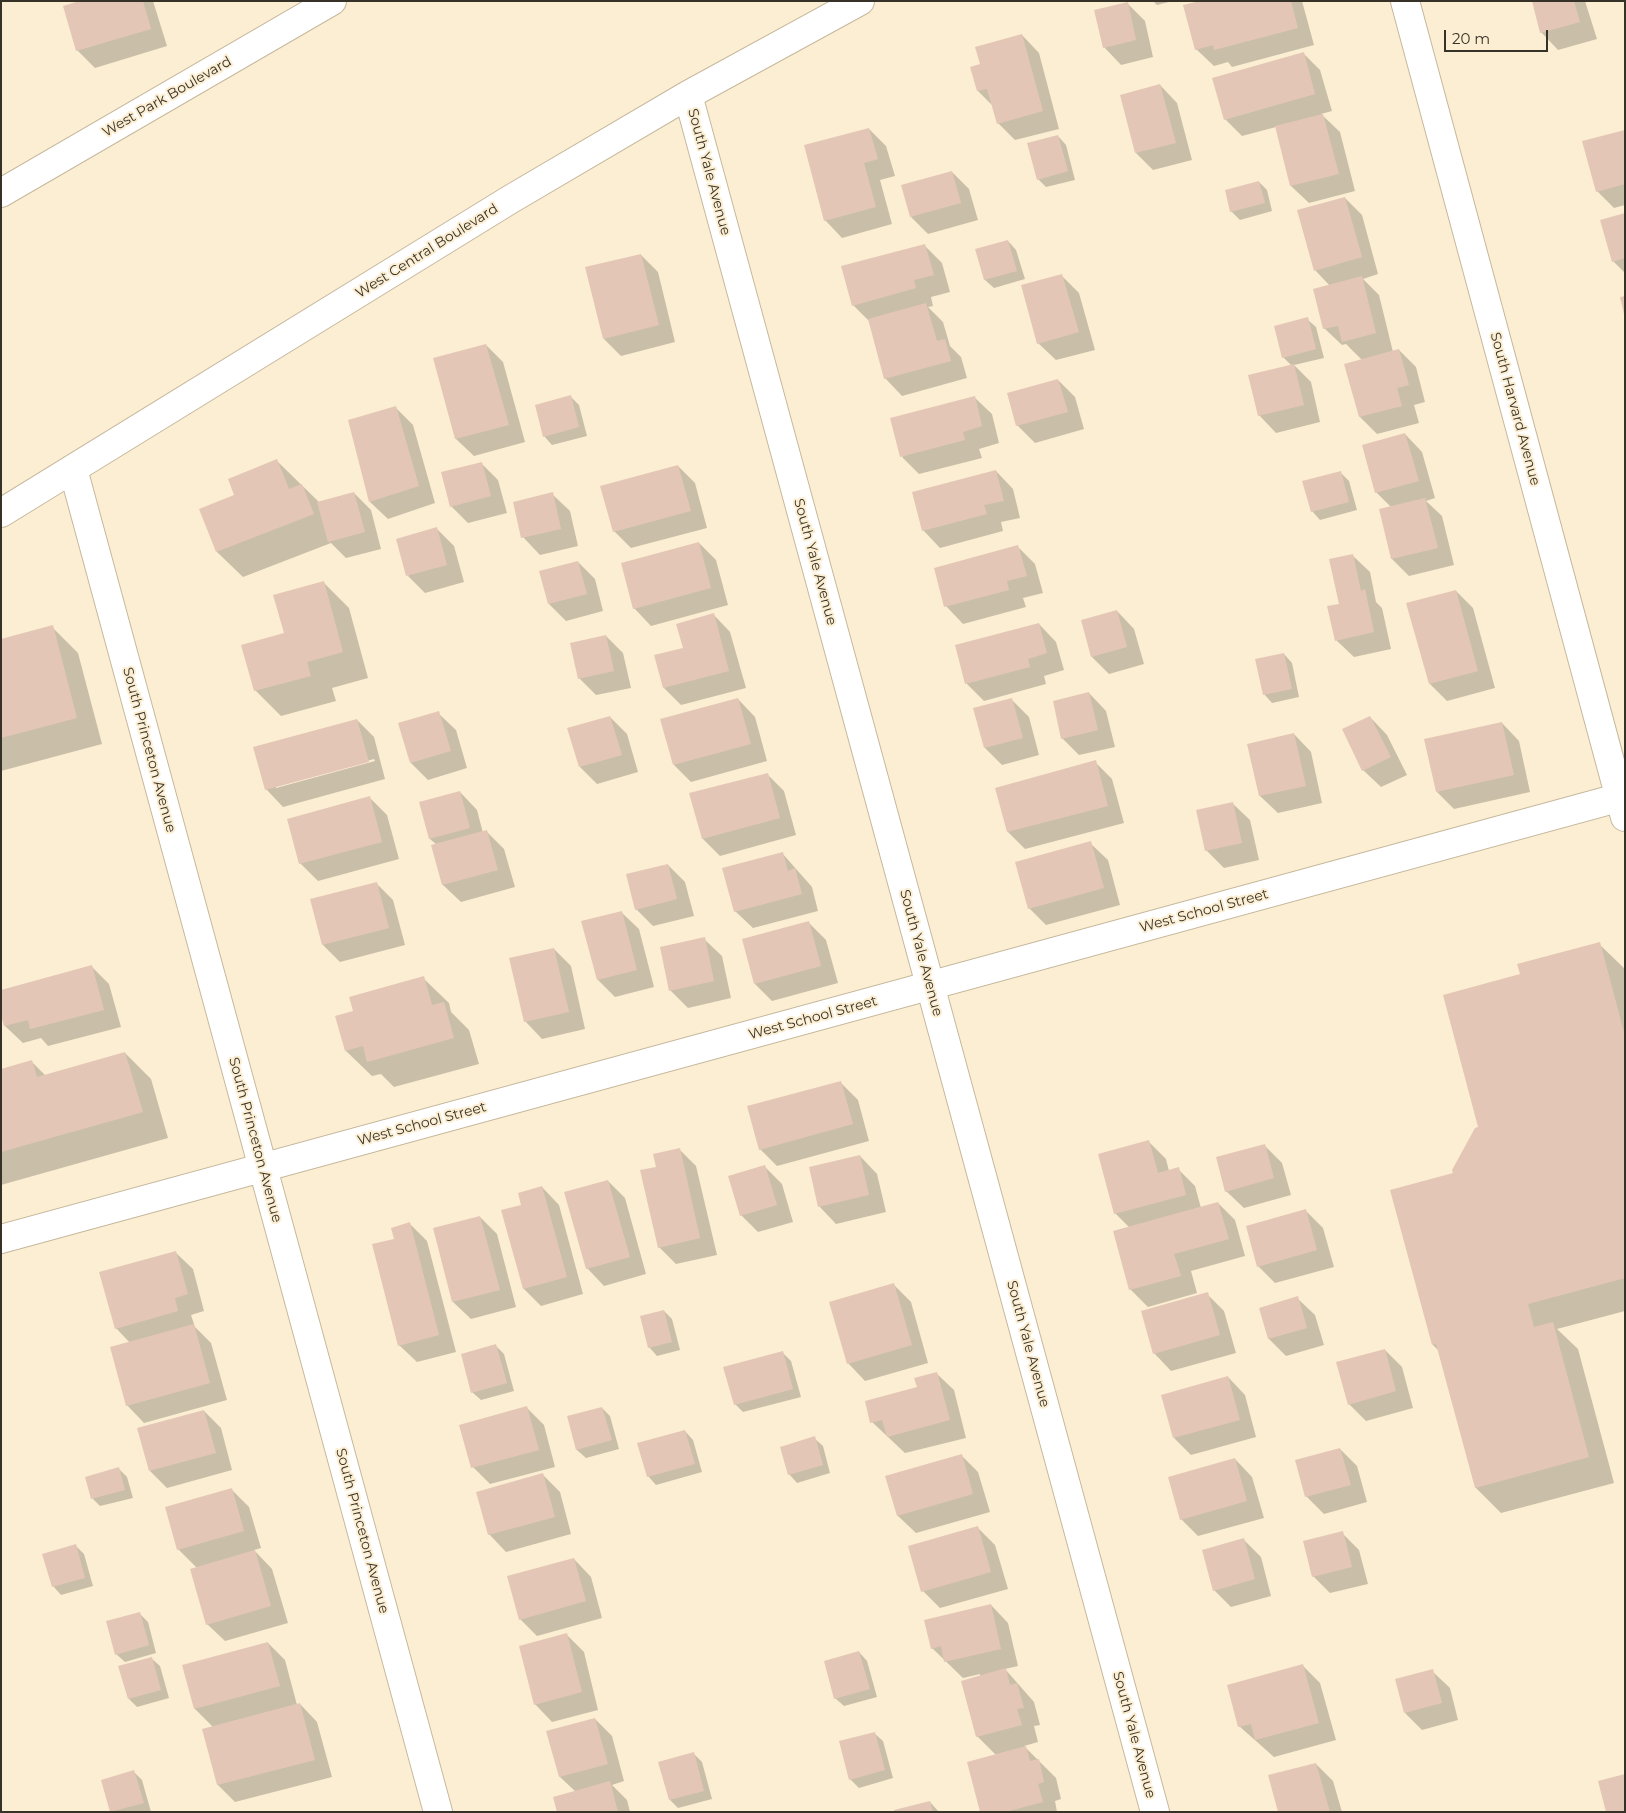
<!DOCTYPE html>
<html>
<head>
<meta charset="utf-8">
<style>
	body { margin:0 }
	#map { position:relative; width:1626px; height:1813px; overflow:hidden; background:#fceed2; font-family:Montserrat,sans-serif }
	canvas { display:block }
	.frame { position:absolute; inset:0; border:2px solid #373227; pointer-events:none }
	.scale { position:absolute; left:1444px; top:30px; width:104px; height:22px; box-sizing:border-box; border:2px solid #373227; border-top:0; padding-left:6px; font-size:15px; line-height:18px; white-space:nowrap; color:#373227; -webkit-text-stroke:4px #fceed2; paint-order:stroke }
</style>
</head>
<body>
<div id="map">
<canvas width="1626" height="1813"></canvas>
<div class="frame"></div>
<div class="scale">20 m</div>
</div>
<script>
const context = document.querySelector('canvas').getContext('2d');
context.lineJoin = 'round';
function paint(path, color) {
  context.fillStyle = color;
  context.fill(path, 'evenodd');
}
function stroke(path, color, width, dash) {
  context.strokeStyle = color;
  context.lineWidth = width;
  context.lineCap = dash ? 'butt' : 'round';
  context.setLineDash(dash || []);
  context.stroke(path);
}
function label(font, color, halo, rows, align = 'center') {
  context.font = font + ' Montserrat,sans-serif';
  context.lineWidth = 4;
  context.setLineDash([]);
  context.textBaseline = 'middle';
  context.strokeStyle = halo;
  context.fillStyle = color;
  for (const [text, x, y, turn = 0] of rows) {
    context.save();
    context.translate(x, y);
    context.rotate((+turn || 0) * Math.PI / 180);
    context.textAlign = isNaN(turn) ? turn : align;
    if (halo) context.strokeText(text, 0, 0);
    context.fillText(text, 0, 0);
    context.restore();
  }
}
const shadow = new Path2D(`
	M83,1H153L167,46L95,68L77,50Z
	M1153,1H1173L1157,5Z
	M1202,1H1302L1314,45L1232,67L1228,62L1214,66L1196,49Z
	M1533,1H1585L1597,39L1558,50L1541,32Z
	M1128,4L1145,21L1153,57L1121,65L1104,47Z
	M1022,35L1039,53L1059,129L1015,140L998,123L993,106L978,91L982,65Z
	M1303,53L1320,70L1332,111L1321,114L1340,132L1355,191L1309,203L1291,186L1276,127L1242,136L1225,119Z
	M1160,85L1177,103L1192,160L1153,170L1136,153L1121,96Z
	M869,129L886,146L895,176L880,180L892,224L842,238L825,220Z
	M1625,131V205L1614,208L1597,191Z
	M1058,136L1066,145L1075,180L1046,187L1038,179Z
	M952,172L969,189L978,220L928,234L911,217Z
	M1259,182L1267,190L1272,211L1240,220L1231,211Z
	M1345,198L1362,215L1378,274L1363,279L1379,295L1393,352L1399,350L1416,367L1425,402L1414,405L1419,423L1377,434L1360,417L1362,360L1346,344L1342,345L1324,328L1330,286L1315,270Z
	M1625,214V273L1613,261Z
	M1008,241L1016,250L1025,279L994,288L985,280L977,250Z
	M925,246L942,263L950,292L931,297L933,306L928,307L943,322L950,346L961,357L967,378L902,396L885,378L870,322L853,305Z
	M641,255L658,272L675,342L621,356L604,339Z
	M1062,276L1079,293L1095,350L1056,360L1038,343Z
	M1307,319L1316,327L1324,358L1294,365L1311,382L1320,422L1276,433L1259,415L1292,366L1283,357Z
	M486,345L503,362L525,442L474,456L456,439L435,359Z
	M1058,380L1075,397L1084,429L1035,443L1017,425Z
	M571,397L579,405L587,436L552,445L544,436Z
	M974,397L992,414L999,443L979,449L982,458L919,474L902,457Z
	M396,408L413,425L435,503L388,519L370,502Z
	M1405,434L1422,452L1435,498L1426,501L1442,516L1454,565L1409,576L1392,559L1381,510L1391,507L1376,492Z
	M277,461L319,502L354,493L371,510L381,549L346,558L331,543L243,577L217,552L236,496Z
	M481,463L498,480L507,513L468,523L451,506Z
	M678,466L695,483L707,528L631,548L614,531Z
	M996,471L1013,489L1020,518L1001,522L1003,531L940,548L923,530Z
	M1340,472L1349,481L1357,510L1320,520L1312,511Z
	M552,494L570,511L578,546L540,555L523,537Z
	M437,529L454,546L464,582L425,593L408,576Z
	M699,543L716,560L728,605L651,626L634,608Z
	M1018,547L1035,564L1043,593L1023,598L1026,607L963,624L946,606Z
	M1352,555L1370,572L1376,602L1382,608L1391,649L1354,657L1336,640L1340,605Z
	M578,562L595,579L603,611L566,621L549,604Z
	M323,582L349,608L368,678L332,688L336,701L281,716L255,690L285,634Z
	M1456,591L1473,608L1495,688L1447,701L1430,684Z
	M1117,611L1134,629L1144,664L1109,674L1092,657Z
	M713,614L730,632L746,688L681,705L664,688L684,649Z
	M1039,624L1056,642L1064,670L1044,676L1046,684L984,701L967,684L956,646Z
	M52,627L78,653L102,744L1,771V640Z
	M606,636L623,653L631,688L596,695L579,678Z
	M1284,654L1292,663L1299,697L1272,703L1264,694Z
	M1089,693L1106,711L1115,747L1079,755L1062,738Z
	M738,699L755,717L767,761L691,782L674,765Z
	M1012,700L1029,717L1039,755L1002,765L985,748Z
	M438,713L456,730L467,768L428,780L411,763Z
	M610,717L627,734L638,772L597,784L580,767Z
	M1370,717L1387,735L1407,775L1381,787L1363,770Z
	M357,720L374,737L385,779L283,807L266,789ZM374,759L375,761L276,788V786Z
	M1502,723L1519,741L1530,792L1454,809L1437,792Z
	M1294,734L1311,752L1322,803L1278,813L1260,796Z
	M1095,762L1112,779L1124,823L1025,849L1008,832L996,789Z
	M767,774L784,791L796,835L720,856L703,839L691,794Z
	M460,792L477,810L483,833L487,832L504,849L515,887L461,902L443,885L437,845L430,839L420,803Z
	M370,798L387,815L399,859L318,881L300,863Z
	M1232,803L1250,820L1259,860L1224,868L1206,850Z
	M1090,843L1108,860L1120,905L1046,925L1029,908Z
	M782,853L812,887L818,911L753,928L735,911Z
	M668,865L685,882L694,916L653,926L636,909Z
	M376,883L393,900L405,945L340,962L323,945Z
	M621,912L639,929L654,987L615,997L598,980Z
	M809,923L826,940L838,983L772,1001L755,984Z
	M704,939L722,956L731,998L688,1008L670,990Z
	M1599,944L1625,969V1311L1557,1329L1578,1349L1614,1483L1501,1513L1476,1488L1439,1351L1433,1345L1455,1174L1480,1128L1522,975Z
	M554,949L571,966L585,1029L542,1039L525,1021Z
	M92,967L109,984L121,1027L48,1046L41,1038L23,1043L5,1026L1,1010Z
	M423,978L449,1003L451,1012L469,1030L479,1064L394,1087L381,1074L372,1076L346,1051L355,1012Z
	M125,1053L151,1079L168,1138L1,1185V1070L32,1062L46,1076Z
	M841,1083L858,1100L869,1141L777,1166L760,1149Z
	M1149,1142L1166,1159L1169,1171L1178,1169L1195,1186L1201,1208L1218,1203L1235,1220L1245,1256L1191,1271L1197,1293L1148,1307L1130,1289V1228L1115,1213Z
	M1265,1146L1282,1163L1291,1195L1244,1208L1226,1191Z
	M679,1149L696,1166L717,1255L676,1264L659,1247L657,1168Z
	M860,1156L877,1174L886,1212L836,1224L819,1206Z
	M765,1167L782,1184L793,1222L758,1232L741,1215Z
	M608,1181L625,1198L646,1274L604,1286L587,1268Z
	M542,1187L559,1205L583,1294L541,1306L524,1289L502,1211L523,1206Z
	M1306,1211L1323,1228L1334,1267L1275,1283L1258,1266Z
	M480,1217L497,1234L516,1307L471,1319L453,1302Z
	M410,1224L427,1241L456,1352L417,1362L399,1345L396,1240Z
	M175,1252L193,1269L204,1311L191,1315L195,1327L211,1343L227,1400L144,1423L127,1405L130,1343L116,1328Z
	M894,1285L911,1302L928,1363L865,1381L848,1363Z
	M1207,1294L1224,1311L1236,1353L1171,1371L1154,1353Z
	M1297,1298L1315,1315L1324,1345L1286,1356L1269,1339L1260,1309Z
	M664,1311L672,1319L680,1350L657,1356L649,1347Z
	M496,1346L504,1354L514,1391L481,1400L472,1392Z
	M1385,1350L1402,1367L1413,1408L1366,1421L1349,1404Z
	M782,1352L791,1361L801,1397L743,1412L735,1404Z
	M936,1373L954,1390L966,1438L905,1453L872,1422Z
	M1228,1377L1245,1395L1256,1437L1191,1455L1174,1438Z
	M526,1407L544,1425L555,1467L490,1484L473,1467Z
	M602,1408L610,1416L619,1449L586,1458L577,1450L568,1417Z
	M204,1411L221,1428L232,1470L167,1488L150,1471Z
	M685,1431L693,1440L702,1472L656,1485L648,1476Z
	M814,1438L823,1446L830,1473L797,1483L789,1474Z
	M1340,1449L1357,1466L1367,1502L1324,1514L1307,1497L1297,1461Z
	M961,1455L978,1472L990,1512L916,1533L898,1516L887,1476Z
	M1235,1459L1252,1477L1264,1518L1198,1536L1181,1519Z
	M119,1469L127,1477L133,1498L100,1506L92,1498Z
	M543,1475L560,1492L571,1534L506,1552L489,1534Z
	M232,1490L249,1507L261,1548L254,1550L272,1569L288,1623L225,1641L207,1624L197,1568L178,1549Z
	M978,1528L995,1545L1008,1589L940,1608L923,1591Z
	M1342,1533L1359,1550L1368,1584L1330,1593L1313,1576Z
	M1243,1539L1261,1557L1271,1596L1231,1607L1214,1590Z
	M76,1546L84,1554L93,1586L61,1595L53,1586Z
	M574,1559L591,1577L602,1618L537,1636L520,1619Z
	M991,1605L1008,1623L1018,1666L1005,1669L1034,1702L1040,1725L1034,1726L1038,1742L1024,1746L1056,1778L1061,1799L1055,1801L1057,1812H981L996,1755L977,1736L980,1674L963,1678L932,1648Z
	M139,1613L148,1622L156,1653L125,1662L116,1654Z
	M567,1635L584,1652L598,1710L552,1722L535,1704Z
	M268,1643L285,1660L297,1705L300,1704L317,1722L332,1777L235,1802L218,1785L213,1727L195,1709L183,1666Z
	M859,1652L867,1661L877,1697L844,1706L835,1698Z
	M151,1658L160,1666L169,1698L137,1707L129,1699Z
	M1303,1666L1320,1683L1336,1740L1274,1757L1239,1726Z
	M1432,1671L1450,1688L1458,1720L1422,1730L1405,1713Z
	M595,1719L612,1736L624,1781L612,1785L627,1800L630,1812H558L576,1792L560,1777Z
	M874,1733L883,1741L893,1778L859,1788L850,1779Z
	M694,1754L702,1762L712,1799L678,1808L670,1800Z
	M1316,1764L1333,1781L1342,1812H1279Z
	M134,1772L142,1780L151,1812H111L102,1781Z
	M930,1802L939,1812H896Z`);
const building = new Path2D(`
	M79,1H143L151,29L76,51L63,6Z
	M1200,1H1291L1298,28L1214,50L1213,45L1195,50L1183,5Z
	M1532,1H1574L1580,22L1540,33Z
	M1128,2L1136,40L1103,48L1094,10Z
	M1022,34L1043,111L997,124L987,89L977,91L970,67L980,64L975,47Z
	M1304,52L1315,94L1224,120L1212,78Z
	M1160,84L1176,143L1135,153L1120,95Z
	M1323,114L1339,174L1290,186L1275,126Z
	M869,128L878,159L864,163L876,207L824,221L804,145Z
	M1625,130V184L1596,192L1582,141Z
	M1058,135L1068,171L1037,180L1027,143Z
	M952,171L961,203L910,217L901,185Z
	M1259,181L1265,203L1230,212L1225,190Z
	M1345,197L1362,257L1314,271L1297,210Z
	M1625,213V258L1612,262L1600,220Z
	M1008,240L1017,271L984,280L975,249Z
	M925,244L934,275L914,280L916,288L852,306L841,266Z
	M641,254L659,325L603,339L585,267Z
	M1062,274L1079,332L1037,344L1021,285Z
	M1362,276L1376,333L1342,342L1338,326L1323,329L1313,289Z
	M1625,296V314H1624L1620,297Z
	M926,303L937,341L945,339L951,361L884,379L868,319Z
	M1308,317L1316,349L1282,358L1274,326Z
	M486,344L509,425L455,439L433,358Z
	M1399,349L1409,385L1397,388L1402,406L1359,417L1344,364Z
	M1294,364L1304,405L1258,416L1248,375Z
	M1058,379L1068,412L1016,426L1007,393Z
	M571,395L579,427L543,437L535,405Z
	M975,396L982,426L963,432L965,440L900,457L890,418Z
	M396,406L419,486L369,502L348,420Z
	M1405,433L1419,481L1375,493L1362,445Z
	M277,459L289,489L302,484L314,514L216,552L199,509L234,495L228,479Z
	M482,462L491,496L450,507L441,472Z
	M678,465L691,511L613,532L600,486Z
	M996,470L1004,501L984,505L987,514L922,531L912,492Z
	M1341,471L1349,502L1311,512L1302,481Z
	M354,492L365,532L328,542L317,502Z
	M553,492L561,529L521,538L513,502Z
	M1425,498L1438,548L1391,559L1379,509Z
	M437,527L447,565L406,576L396,539Z
	M699,542L711,588L633,609L621,563Z
	M1018,545L1027,576L1007,581L1009,590L944,607L934,568Z
	M1353,554L1361,591L1365,589L1374,632L1335,641L1327,606L1339,604L1329,559Z
	M578,561L587,594L548,604L539,571Z
	M324,581L343,652L307,662L311,676L254,691L241,645L284,633L273,595Z
	M1456,590L1478,671L1429,684L1406,603Z
	M1117,610L1127,647L1091,657L1081,620Z
	M714,613L729,671L663,688L654,655L683,648L676,624Z
	M1039,623L1047,653L1028,659L1030,667L965,684L955,645Z
	M53,625L77,718L1,738V639Z
	M606,635L614,671L578,679L570,643Z
	M1284,653L1292,689L1263,695L1255,659Z
	M1089,692L1098,730L1061,739L1053,701Z
	M738,698L751,744L673,765L660,719Z
	M1012,698L1023,738L984,748L973,708Z
	M439,711L451,751L410,763L398,723Z
	M610,716L622,755L579,767L567,728Z
	M1370,716L1391,757L1362,771L1342,729Z
	M357,719L369,762L265,790L253,747Z
	M1502,722L1514,775L1436,792L1424,739Z
	M1294,733L1306,786L1259,796L1247,744Z
	M1096,760L1108,806L1007,832L995,788Z
	M768,773L780,818L702,839L689,793Z
	M460,791L470,828L429,839L419,802Z
	M370,796L382,842L299,864L287,819Z
	M1233,802L1242,843L1205,851L1196,810Z
	M487,830L498,870L442,885L431,845Z
	M1091,841L1104,888L1028,909L1015,862Z
	M783,852L788,871L795,868L802,894L734,912L722,868Z
	M668,864L677,899L635,910L626,874Z
	M377,882L389,928L322,945L310,899Z
	M622,911L637,970L597,980L581,921Z
	M809,921L821,966L754,984L742,939Z
	M705,937L714,981L669,991L660,947Z
	M1600,942L1625,1036V1278L1528,1304L1534,1327L1553,1322L1589,1457L1475,1488L1436,1344L1432,1345L1390,1190L1453,1173L1452,1170L1475,1128L1478,1127L1443,995L1520,974L1517,964Z
	M554,948L569,1012L524,1022L509,958Z
	M92,965L104,1010L30,1029L28,1020L4,1026L1,1015V990Z
	M424,976L432,1005L444,1002L454,1038L367,1062L363,1046L345,1051L335,1016L353,1011L349,997Z
	M125,1052L143,1112L1,1152V1069L32,1060L37,1077Z
	M841,1081L853,1124L759,1150L747,1106Z
	M1149,1140L1158,1173L1179,1167L1186,1195L1114,1214L1098,1154Z
	M1265,1144L1274,1178L1225,1192L1216,1157Z
	M680,1148L700,1238L658,1248L640,1170L656,1167L653,1154Z
	M860,1155L869,1195L818,1207L809,1167Z
	M765,1165L777,1205L740,1216L728,1176Z
	M608,1180L630,1257L586,1269L564,1192Z
	M542,1186L567,1277L523,1289L501,1210L521,1205L518,1193Z
	M1218,1202L1229,1239L1174,1254L1181,1276L1129,1290L1113,1231Z
	M1306,1209L1317,1250L1257,1267L1246,1226Z
	M480,1216L500,1290L452,1302L433,1228Z
	M410,1222L439,1335L398,1346L372,1244L394,1239L391,1228Z
	M176,1251L188,1294L175,1298L178,1311L115,1329L99,1272Z
	M894,1283L912,1345L847,1364L829,1302Z
	M1208,1292L1220,1335L1153,1354L1141,1311Z
	M1298,1296L1307,1328L1268,1339L1259,1308Z
	M664,1310L672,1342L648,1348L640,1316Z
	M194,1324L210,1383L126,1406L110,1347Z
	M496,1344L507,1383L471,1393L461,1354Z
	M1385,1349L1396,1391L1348,1405L1336,1362Z
	M783,1351L793,1389L734,1405L723,1367Z
	M937,1372L950,1420L887,1437L882,1420L870,1423L865,1401L917,1387L914,1378Z
	M1228,1376L1240,1420L1173,1438L1161,1395Z
	M527,1406L539,1450L471,1468L459,1425Z
	M602,1407L612,1440L576,1450L567,1416Z
	M204,1410L216,1453L149,1471L137,1428Z
	M685,1430L695,1464L647,1477L637,1443Z
	M815,1436L823,1465L788,1475L780,1447Z
	M1340,1448L1351,1485L1305,1497L1295,1460Z
	M962,1454L973,1494L897,1516L885,1476Z
	M1235,1458L1247,1501L1180,1520L1168,1477Z
	M119,1467L125,1490L91,1499L85,1477Z
	M543,1473L555,1517L488,1535L476,1492Z
	M232,1488L244,1531L177,1550L165,1507Z
	M978,1526L991,1572L921,1592L908,1546Z
	M1343,1531L1352,1567L1312,1577L1303,1541Z
	M1244,1538L1255,1579L1213,1591L1202,1550Z
	M76,1544L85,1578L52,1587L42,1554Z
	M255,1550L271,1606L206,1625L190,1569Z
	M574,1558L586,1601L519,1620L507,1576Z
	M991,1604L1001,1649L944,1662L941,1646L931,1649L924,1620Z
	M140,1612L149,1645L115,1655L106,1621Z
	M567,1633L582,1692L534,1705L519,1646Z
	M268,1642L280,1686L194,1709L182,1665Z
	M859,1651L870,1689L834,1699L824,1661Z
	M152,1657L161,1690L128,1699L118,1666Z
	M1303,1664L1319,1723L1255,1740L1251,1724L1238,1727L1227,1685Z
	M1006,1668L1010,1685L1017,1683L1024,1708L1017,1709L1022,1725L976,1737L961,1681Z
	M1433,1669L1442,1703L1404,1713L1395,1679Z
	M300,1703L315,1760L217,1785L202,1729Z
	M595,1718L608,1764L559,1777L546,1731Z
	M875,1732L885,1770L849,1780L839,1741Z
	M1026,1746L1030,1761L1039,1759L1044,1782L1038,1784L1043,1802L1005,1812H980L967,1762Z
	M694,1752L704,1791L669,1800L658,1762Z
	M1316,1763L1330,1812H1278L1268,1775Z
	M134,1770L144,1803L110,1812L101,1780Z
	M1625,1774V1812H1606L1598,1781Z
	M610,1781L618,1812H557L553,1797Z
	M930,1801L933,1812H895L894,1810Z`);
const minor = new Path2D(`
	M1405,1L1625,817
	M688,95L1155,1812
	M1,193L332,1
	M73,469L438,1812
	M1,513L511,199L688,95L860,1
	M1,1239L1625,796`);
const streetNames = [
	["West Park Boulevard",167,97,-30],
	["South Yale Avenue",709,172,75],
	["West Central Boulevard",427,251,-32],
	["South Harvard Avenue",1515,409,75],
	["South Yale Avenue",815,562,75],
	["South Princeton Avenue",149,750,75],
	["West School Street",1204,911,-15],
	["South Yale Avenue",921,953,75],
	["West School Street",813,1018,-15],
	["West School Street",422,1124,-15],
	["South Princeton Avenue",255,1140,75],
	["South Yale Avenue",1028,1344,75],
	["South Princeton Avenue",362,1531,75],
	["South Yale Avenue",1134,1735,75]
];
paint(shadow, '#0003');
paint(building, '#e4c6b6');
stroke(minor, '#c6b89d', 30);
stroke(minor, '#fff', 28);
label('14px', '#373227', '#fceed2', streetNames);
</script>
</body>
</html>
